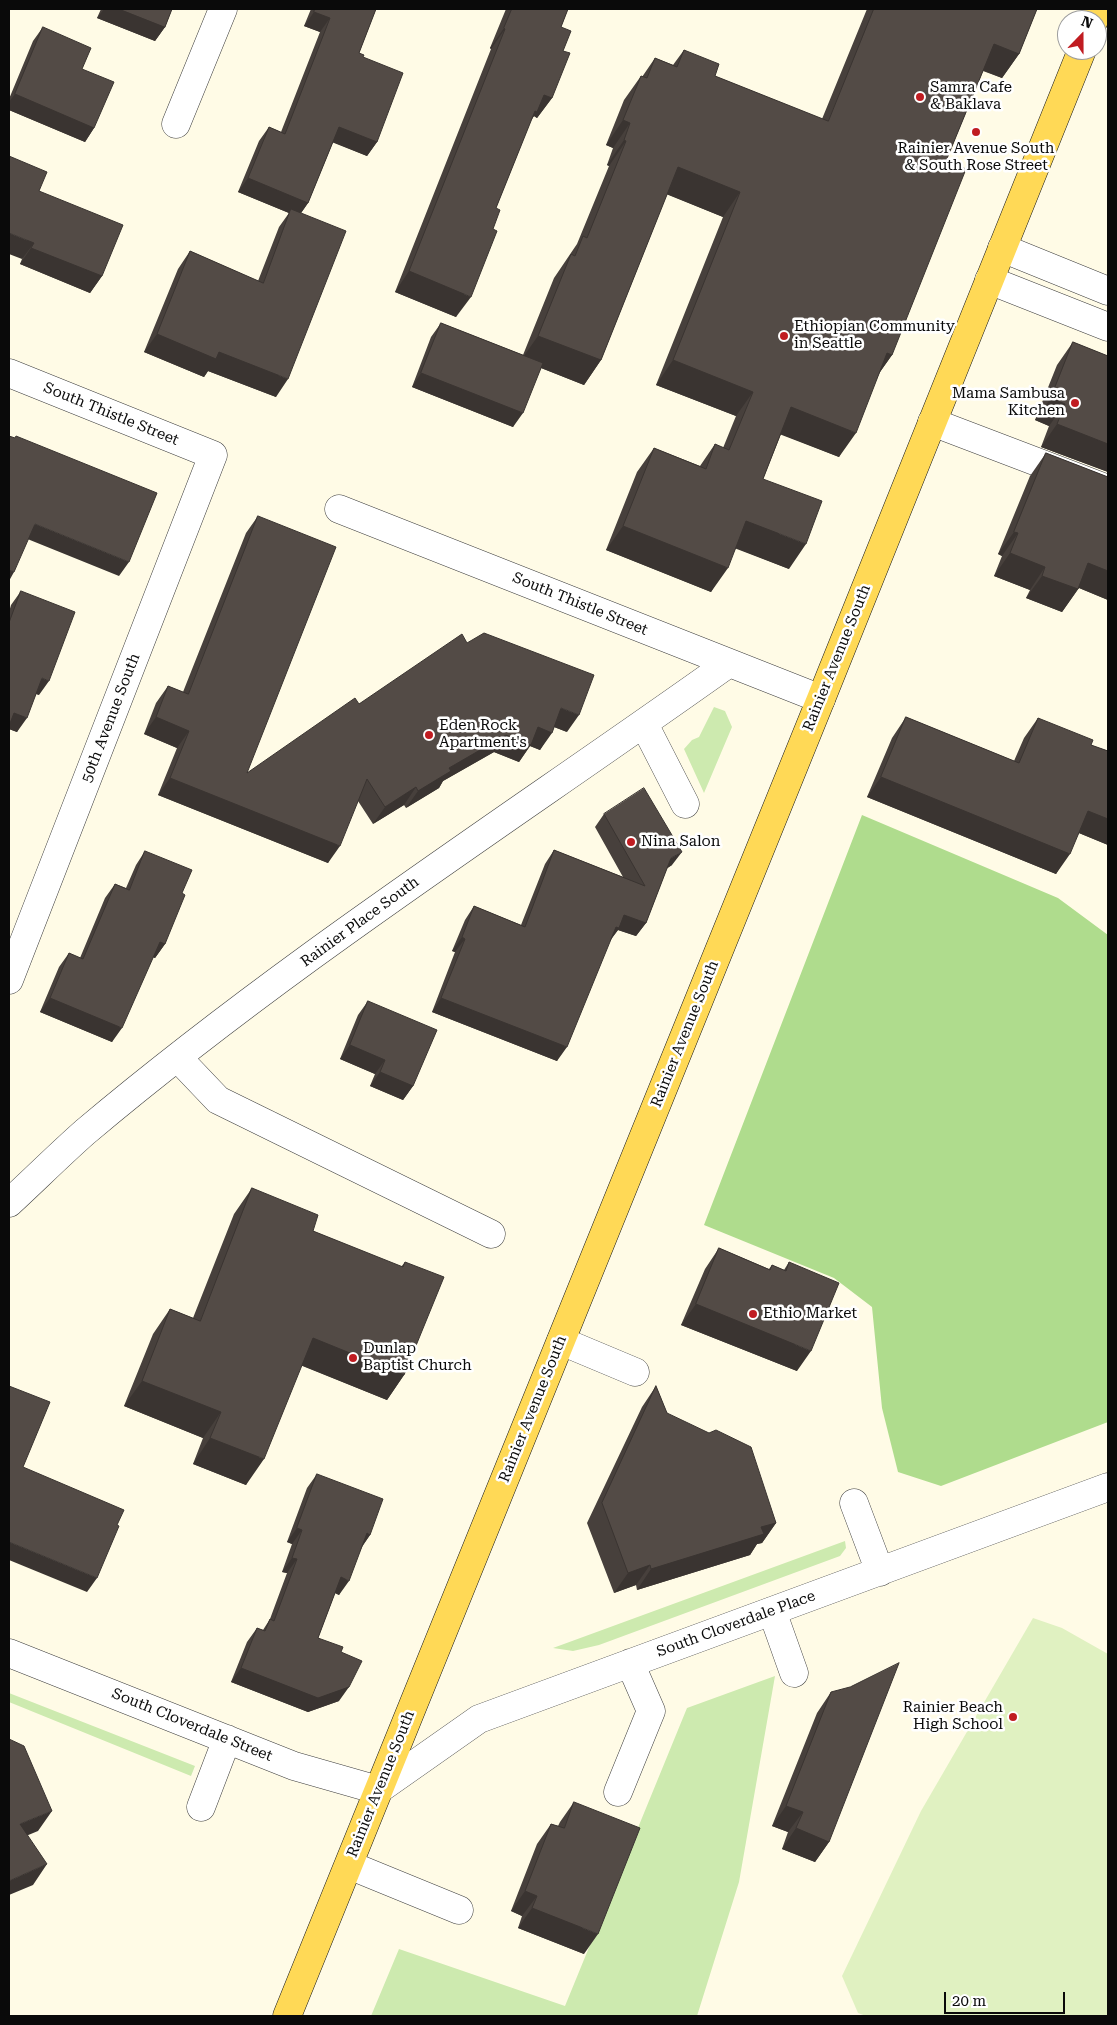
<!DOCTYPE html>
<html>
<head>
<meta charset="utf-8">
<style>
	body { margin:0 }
	#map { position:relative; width:1117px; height:2025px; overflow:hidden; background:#fffbe6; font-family:"Roboto Serif",serif }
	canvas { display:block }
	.frame { position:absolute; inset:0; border:10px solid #0a0a0a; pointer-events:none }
	.north { position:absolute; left:1057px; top:10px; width:50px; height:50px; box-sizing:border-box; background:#fff; border:1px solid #9d9d9d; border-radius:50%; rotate:22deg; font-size:14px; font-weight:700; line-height:20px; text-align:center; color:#0a0a0a }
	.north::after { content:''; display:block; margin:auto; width:18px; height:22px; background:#c01c21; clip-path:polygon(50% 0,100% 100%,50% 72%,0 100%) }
	.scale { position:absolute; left:944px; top:1992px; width:121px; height:22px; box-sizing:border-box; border:2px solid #0a0a0a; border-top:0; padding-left:6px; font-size:15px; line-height:18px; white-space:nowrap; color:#0a0a0a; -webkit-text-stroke:4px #fff; paint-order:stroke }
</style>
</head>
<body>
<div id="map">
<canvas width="1117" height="2025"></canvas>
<div class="frame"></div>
<div class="north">N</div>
<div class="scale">20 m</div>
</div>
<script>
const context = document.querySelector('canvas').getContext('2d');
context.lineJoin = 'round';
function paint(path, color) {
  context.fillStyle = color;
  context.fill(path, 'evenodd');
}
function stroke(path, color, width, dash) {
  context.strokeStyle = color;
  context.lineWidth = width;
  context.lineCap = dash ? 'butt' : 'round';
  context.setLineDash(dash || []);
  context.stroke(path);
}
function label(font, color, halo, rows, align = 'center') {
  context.font = font + ' "Roboto Serif",serif';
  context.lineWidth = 5;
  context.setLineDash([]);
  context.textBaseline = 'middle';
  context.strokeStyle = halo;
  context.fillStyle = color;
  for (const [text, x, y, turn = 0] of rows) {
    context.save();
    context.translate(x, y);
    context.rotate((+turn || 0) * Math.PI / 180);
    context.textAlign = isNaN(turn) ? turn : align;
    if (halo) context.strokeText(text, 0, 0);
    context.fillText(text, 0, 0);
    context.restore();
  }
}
const green = new Path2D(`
	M714,707L725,711L732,727L704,793L684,749L692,740L699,737Z
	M845,1541L846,1548L840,1556L599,1645L573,1651L553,1648Z
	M775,1676L739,1882L697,2016H371L399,1949L565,2006L687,1708Z
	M9,1693L195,1766L191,1776L9,1702Z`);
const forest = new Path2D(`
	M862,815L1058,898L1108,935V1422L941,1486L898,1472L882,1408L872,1307L834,1278L704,1225Z`);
const pitch = new Path2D(`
	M1033,1618L1062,1628L1108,1654V2016H866L858,2013L842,1976L921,1811Z`);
const minor = new Path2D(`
	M176,124L223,9
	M1002,248L1108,291
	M989,280L1108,327
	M9,373L213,455L9,980
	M932,422L1108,489
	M339,509L821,699
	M644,724L685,804
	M178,1058L218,1100L491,1234
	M9,1203C34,1180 59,1155 85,1132C288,961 513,817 729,663
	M561,1341L635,1372
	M854,1503L880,1572
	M772,1611L794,1673
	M9,1653L294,1766L378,1790L479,1719L1108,1487
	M618,1792L651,1711L630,1663
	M201,1807L227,1739
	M349,1865L459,1910`);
const major = new Path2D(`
	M1094,20L1098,9
	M287,2016L821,699L1082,50`);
const wall = new Path2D(`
	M101,9H172L165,27L155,41L97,18Z
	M311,9H376L359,53L363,57L377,142L367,156L333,142L308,203L301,213L276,397L208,371L204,377L144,352L178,269L190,251L258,281L279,227L289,213L238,192L259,141L269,127L281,132L320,32L304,26Z
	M506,9H568L561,27L563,51L552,98L537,118L534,116L531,120L496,208L456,317L395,292L491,49L490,48Z
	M867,9H1037L1019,54L1002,78L983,71L946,161L892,355L880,372L839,457L781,434L763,479L789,569L736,548L711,592L606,550L637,472L654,448L700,466L715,444L723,448L736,416L656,385L723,217L667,194L601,360L584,385L541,368L513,427L412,387L431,337L441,323L523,355L554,278L577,244L609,166L607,165L613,148L606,145L624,100L641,76L642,77L655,58L673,65L684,50L715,76L822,119Z
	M43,27L82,69L94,128L85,142L9,110V99L33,41Z
	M39,191L102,276L90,293L20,264L22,259Z
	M1073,342L1108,356V472L1041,447L1049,426L1035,420L1057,365Z
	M1046,453L1108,477V600L1079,588L1062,612L1026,598L1030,590L994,576L1002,556L998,554L1030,476Z
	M258,516L247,773L359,704L467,643L567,732L554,727L540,750L530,746L519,762L494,752L443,781L439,788L406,808L404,805L373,824L358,801L328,863L158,795L177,748L144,734L156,703L168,686L183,692L246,533Z
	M21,591L39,695L36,694L17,732L9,729V612L11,605Z
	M906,717L1014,761L1024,738L1038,718L1091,745L1108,751V845L1079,833L1056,874L867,797L892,738Z
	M604,814L672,865L667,868L646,923L636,936L618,930L610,940L557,1061L432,1012L455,952L452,951L465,920L474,906L521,925L545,864L554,850L623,877L595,827Z
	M145,851L182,893L165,944L155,958L153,957L112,1042L40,1012L59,967L69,953L80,958L105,898L115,884L126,888L136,865Z
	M368,1001L413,1086L403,1100L370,1086L375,1074L340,1059L358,1015Z
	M252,1188L313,1231L401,1267L405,1262L404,1375L387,1400L301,1365L246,1485L193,1464L203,1438L124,1406L153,1334L170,1309L193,1318L234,1214Z
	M719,1248L769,1269L772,1265L784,1270L789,1262L797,1371L681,1325L705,1269Z
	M656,1386L667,1413L776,1523L762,1543L757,1544L750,1555L637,1590L636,1585L614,1593L587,1523L642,1407Z
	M317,1474L370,1535L362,1547L339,1595L335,1593L318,1638L341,1652L339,1701L308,1712L231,1682L247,1642L257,1628L263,1630L270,1619L287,1573L282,1572L292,1544L287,1542L307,1488Z
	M831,1692L829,1842L815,1862L782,1849L788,1832L772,1826L817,1713Z
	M574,1802L584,1954L518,1928L522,1916L511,1911L537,1844L551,1824L558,1826L560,1822Z`);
const shadedWall = new Path2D(`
	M104,9H119L165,27L155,41L97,18Z
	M314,12L330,18L320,32L304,26Z
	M504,28L505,29L491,49L490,48Z
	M994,44L1019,54L1002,78L977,68Z
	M15,94L94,128L85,142L9,110V102Z
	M544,95L552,98L537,118L534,116L523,132Z
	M623,120L630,123L613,148L606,145Z
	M339,127L377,142L367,156L329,141Z
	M624,140L626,141L609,166L607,165Z
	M678,167L740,192L723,217L661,192Z
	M248,178L308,203L299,216L291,209L289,213L238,192Z
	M9,233L34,243L22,259L9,254Z
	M31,248L102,276L90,293L20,264Z
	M409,271L471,297L456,317L395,292Z
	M157,334L219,352L288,379L276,397L208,371L204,377L144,352Z
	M538,336L601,360L584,385L521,360Z
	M887,353L892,355L875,379Z
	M673,360L753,392L736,416L656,385Z
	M421,373L523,413L513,427L412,387Z
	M1051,398L1065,404L1049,426L1035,420Z
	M791,407L856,433L839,457L774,432Z
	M1057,424L1108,444V472L1041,447Z
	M746,521L806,544L789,569L729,546Z
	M35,524L129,562L119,576L25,538Z
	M623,526L728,568L711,592L606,550Z
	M1014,532L1018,533L1002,556L998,554Z
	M1010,553L1045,567L1030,590L994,576Z
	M1088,563L1108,571V600L1072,585Z
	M9,570L14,572L9,581Z
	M1042,576L1078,589L1062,612L1026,598Z
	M42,678L49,681L39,695L32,692Z
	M561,708L579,715L567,732L549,725Z
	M14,713L27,718L17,732L9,729V721Z
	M156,717L189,731L177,748L144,734Z
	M538,727L552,733L540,750L530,746L519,762L494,752L443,781L439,788L406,808L418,791L449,768L506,735Z
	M881,777L1070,854L1056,874L867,797Z
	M170,778L340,846L328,863L158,795Z
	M416,787L404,805L373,824L385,807Z
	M1088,811L1108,819V845L1074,831Z
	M682,852L672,865L662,872L671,858Z
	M624,915L646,923L636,936L618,930L610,941L606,940Z
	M462,937L465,939L455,952L452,951Z
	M160,942L165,944L155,958L150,956Z
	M50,998L122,1028L112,1042L40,1012Z
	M441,998L567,1047L557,1061L432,1012Z
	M350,1045L385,1060L375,1074L340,1059Z
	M380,1072L413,1086L403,1100L370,1086Z
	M696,1304L811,1351L797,1371L681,1325Z
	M313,1338L404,1375L387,1400L295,1363Z
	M142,1381L221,1412L203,1438L124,1406Z
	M210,1438L264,1459L246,1485L193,1464Z
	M776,1523L762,1543L757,1544L750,1555L637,1590L651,1569L761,1527Z
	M297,1528L302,1530L292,1544L287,1542Z
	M367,1533L370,1535L360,1549Z
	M9,1542L97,1578L87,1592L9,1560Z
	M292,1558L297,1559L287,1573L282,1572Z
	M650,1565L636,1585L614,1593L628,1573Z
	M341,1577L349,1581L339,1595L331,1591Z
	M241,1668L349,1687L339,1701L308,1712L231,1682Z
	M786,1806L803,1812L788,1832L772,1826Z
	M52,1811L38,1831L9,1843L20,1824Z
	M796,1828L829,1842L815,1862L782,1849Z
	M47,1864L33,1885L9,1895V1881Z
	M525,1891L537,1896L522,1916L511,1911Z
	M532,1908L598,1934L584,1954L518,1928Z`);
const building = new Path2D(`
	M119,9H172L165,27Z
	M315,9H376L359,53L364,55L363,57L403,73L377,142L339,127L308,203L248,178L269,127L285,134L330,18L314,12Z
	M512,9H568L561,27L571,31L563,51L570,53L552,98L544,95L537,112L535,111L496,208L500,210L493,229L497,231L471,297L409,271L505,29L504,28Z
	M874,9H1037L1019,54L994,44L946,161L966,169L892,355L887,353L856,433L791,407L763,479L822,501L806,544L746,521L728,568L623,526L654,448L706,469L715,444L729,450L753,392L673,360L740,192L678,167L601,360L538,336L571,254L575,256L583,236L587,238L626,141L624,140L630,123L623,120L641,76L647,78L655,58L677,67L684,50L719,64L715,76L828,121Z
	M43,27L91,48L82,69L114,82L94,128L15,94Z
	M9,156L47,172L39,191L123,225L102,276L31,248L34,243L9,233Z
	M291,209L346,231L288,379L219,352L216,359L157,334L190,251L263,283Z
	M441,323L543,363L523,413L421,373Z
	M1073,342L1108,356V444L1057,424L1065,404L1051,398Z
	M9,436L15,438L16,436L157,493L129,562L35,524L14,572L9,570Z
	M1046,453L1108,477V571L1088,563L1078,589L1042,576L1045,567L1010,553L1018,533L1014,532Z
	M258,516L336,547L247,773L355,698L359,704L462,634L467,643L484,633L594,675L579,715L561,708L552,733L538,727L531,745L506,735L449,768L451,771L418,791L416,787L385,807L367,779L340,846L170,778L189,731L156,717L168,686L188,694Z
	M21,591L75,612L49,681L42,678L27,718L14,713L9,726V623Z
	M906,717L1019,763L1038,718L1093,740L1091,745L1108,751V819L1088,811L1070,854L881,777Z
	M644,788L682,852L671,858L646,923L624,915L619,928L616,927L567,1047L441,998L465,939L462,937L474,906L525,927L554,850L645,886L604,814Z
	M145,851L192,870L182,893L185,895L165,944L160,942L122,1028L50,998L69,953L83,959L115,884L129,890Z
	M368,1001L437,1030L413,1086L380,1072L385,1060L350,1045Z
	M252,1188L318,1215L313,1231L403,1267L405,1262L444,1277L404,1375L313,1338L264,1459L210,1438L221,1412L142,1381L170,1309L200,1321Z
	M719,1248L770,1270L772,1265L786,1271L789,1262L839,1283L811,1351L696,1304Z
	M9,1386L50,1402L23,1467L124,1510L117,1525L119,1526L97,1578L9,1542Z
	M656,1386L667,1413L709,1433L716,1430L751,1447L776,1523L761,1527L764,1534L651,1569L650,1565L628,1573L602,1503Z
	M317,1474L383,1499L370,1535L367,1533L349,1581L341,1577L318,1638L343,1647L341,1652L362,1661L349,1687L318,1698L241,1668L257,1628L265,1631L270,1619L274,1621L297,1559L292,1558L302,1530L297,1528Z
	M899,1663L829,1842L796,1828L803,1812L786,1806L831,1692L850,1687Z
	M9,1739L24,1746L52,1811L20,1824L47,1864L9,1881Z
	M574,1802L640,1828L598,1934L532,1908L537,1896L525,1891L551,1824L564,1828Z`);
const markers = [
	[920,97,5,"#c01c21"],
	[976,132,5,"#c01c21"],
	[784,336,5,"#c01c21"],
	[1075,403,5,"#c01c21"],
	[429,735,5,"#c01c21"],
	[631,842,5,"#c01c21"],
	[753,1314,5,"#c01c21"],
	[353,1358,5,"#c01c21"],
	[1013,1717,5,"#c01c21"]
];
const poiNames = [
	["Samra Cafe",930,88],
	["& Baklava",930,105],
	["Rainier Avenue South",976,149,"center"],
	["& South Rose Street",976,166,"center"],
	["Ethiopian Community",794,327],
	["in Seattle",794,344],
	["Mama Sambusa",1065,394,"right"],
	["Kitchen",1065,411,"right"],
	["Eden Rock",439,726],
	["Apartment's",439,743],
	["Nina Salon",641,842],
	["Ethio Market",763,1314],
	["Dunlap",363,1349],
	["Baptist Church",363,1366],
	["Rainier Beach",1003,1708,"right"],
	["High School",1003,1725,"right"]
];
const streetNames = [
	["South Thistle Street",111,414,22],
	["South Thistle Street",580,604,22],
	["Rainier Avenue South",837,658,-68],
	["50th Avenue South",111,718,-69],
	["Rainier Place South",360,922,-36],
	["Rainier Avenue South",685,1034,-68],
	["Rainier Avenue South",533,1409,-68],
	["South Cloverdale Place",736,1624,-20],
	["South Cloverdale Street",192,1725,22],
	["Rainier Avenue South",381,1784,-68]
];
paint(green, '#cdeaaf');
paint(forest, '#afdc8d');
paint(pitch, '#e0f1c1');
stroke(minor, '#3d3d3d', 29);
stroke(major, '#1b1b1b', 29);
stroke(minor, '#fff', 28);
stroke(major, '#ffd956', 28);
paint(wall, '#47403c');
paint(shadedWall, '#3a3431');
paint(building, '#534b46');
stroke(building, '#3a3431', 1);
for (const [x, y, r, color] of markers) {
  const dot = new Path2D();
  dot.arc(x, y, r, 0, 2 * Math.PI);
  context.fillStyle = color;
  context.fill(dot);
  stroke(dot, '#fff', 2);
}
label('15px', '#0a0a0a', '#fff', poiNames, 'left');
label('15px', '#0a0a0a', '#fff', streetNames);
</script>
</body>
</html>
